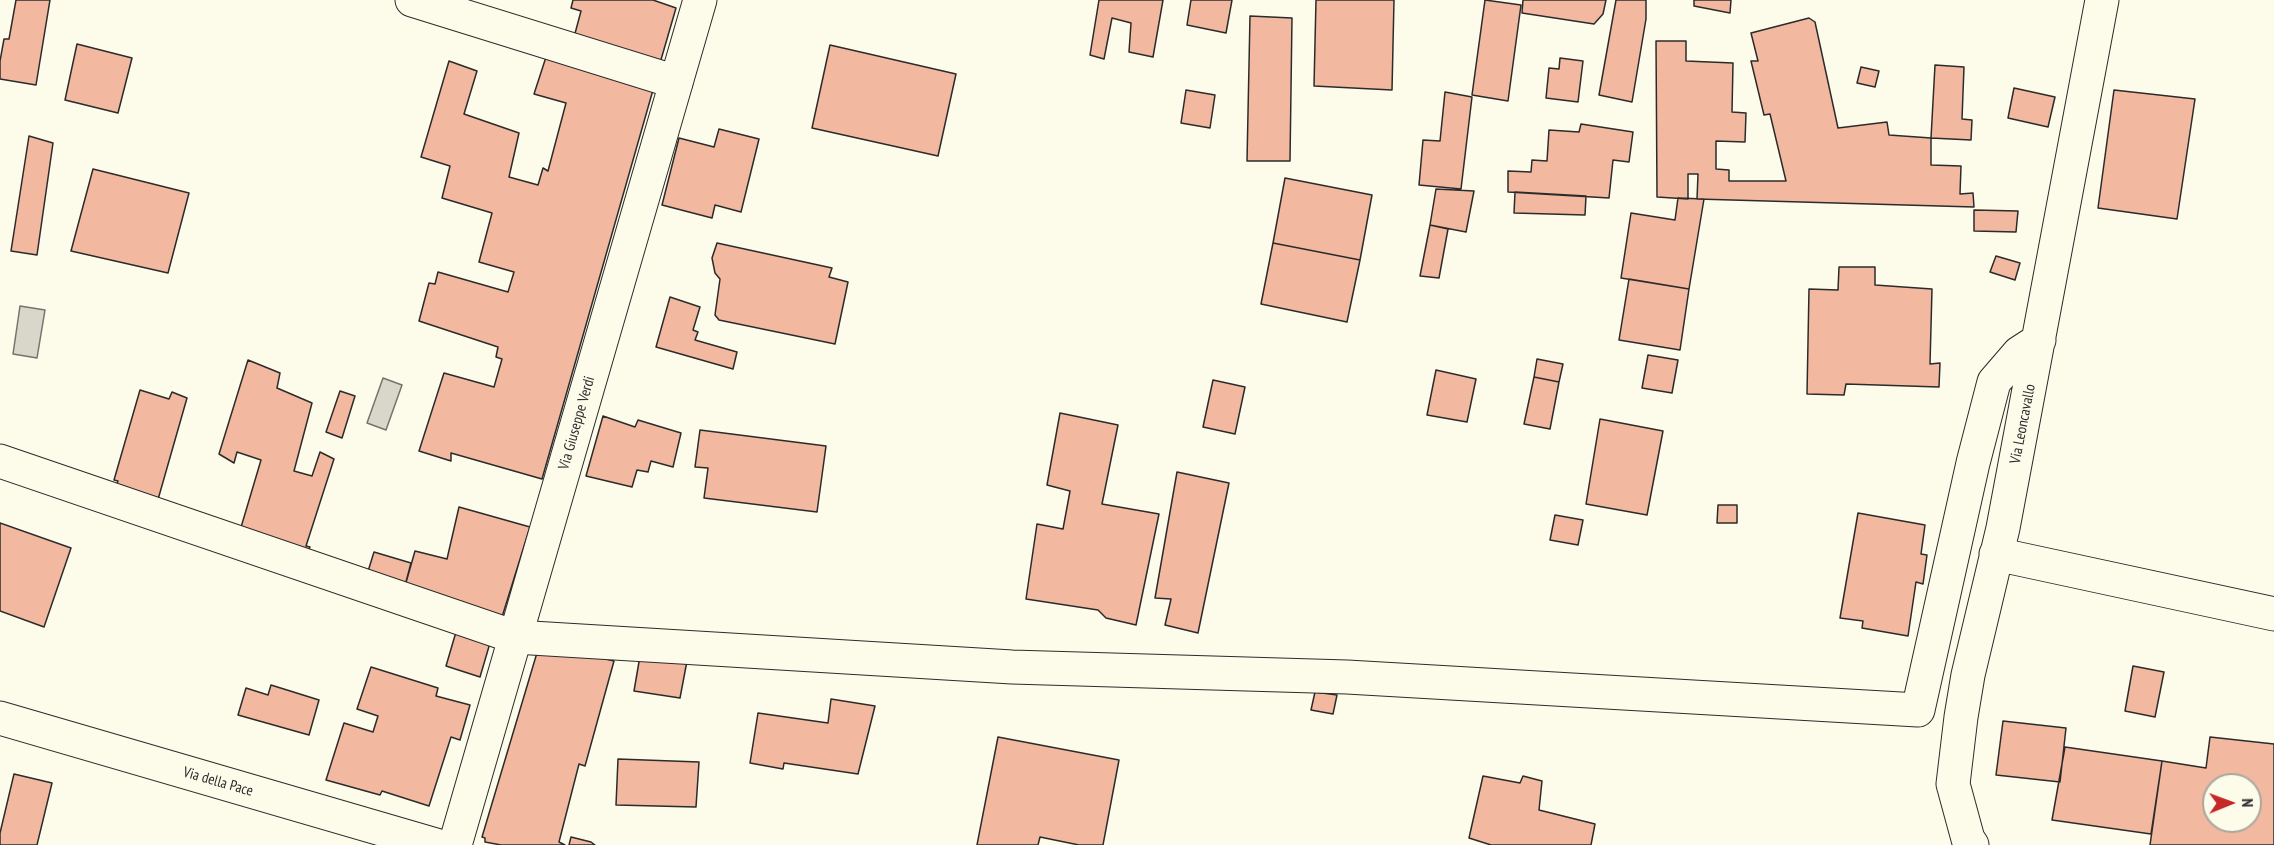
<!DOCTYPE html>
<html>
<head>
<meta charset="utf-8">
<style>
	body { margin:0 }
	#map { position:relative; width:2274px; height:845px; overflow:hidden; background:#fdfbea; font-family:"PT Sans Narrow",sans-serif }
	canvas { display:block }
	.north { position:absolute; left:2202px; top:773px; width:60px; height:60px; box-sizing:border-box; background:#fdfbea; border:2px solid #a9a89e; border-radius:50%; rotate:89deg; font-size:16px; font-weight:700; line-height:24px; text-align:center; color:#2b2b2b }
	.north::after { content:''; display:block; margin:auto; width:21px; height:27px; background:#c62828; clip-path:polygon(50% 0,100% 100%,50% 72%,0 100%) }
</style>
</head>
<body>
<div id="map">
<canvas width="2274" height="845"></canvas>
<div class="north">N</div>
</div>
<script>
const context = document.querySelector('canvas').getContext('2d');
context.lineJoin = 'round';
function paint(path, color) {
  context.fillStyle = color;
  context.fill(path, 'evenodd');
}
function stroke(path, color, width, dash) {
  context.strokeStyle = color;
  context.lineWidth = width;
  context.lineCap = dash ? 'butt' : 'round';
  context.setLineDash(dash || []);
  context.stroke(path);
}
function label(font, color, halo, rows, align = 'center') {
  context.font = font + ' "PT Sans Narrow",sans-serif';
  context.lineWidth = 4.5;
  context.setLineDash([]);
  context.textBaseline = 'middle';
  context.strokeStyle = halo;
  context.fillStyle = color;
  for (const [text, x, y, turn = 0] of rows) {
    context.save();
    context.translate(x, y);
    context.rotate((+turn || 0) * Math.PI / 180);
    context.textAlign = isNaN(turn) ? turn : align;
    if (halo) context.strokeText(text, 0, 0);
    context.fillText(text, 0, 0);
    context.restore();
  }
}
const water = new Path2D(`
	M20,306L45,310L37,358L13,354Z
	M383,378L402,385L386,430L367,423Z`);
const building = new Path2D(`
	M16,0H50L36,85L0,79V61L4,39H9Z
	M573,0H653L676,8L658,70L573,41L581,11L571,8Z
	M1099,0H1163L1153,57L1129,52L1131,23L1112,18L1104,59L1090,55Z
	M1191,0H1232L1226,33L1187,25Z
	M1316,0H1394L1392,90L1314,86Z
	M1485,0L1521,5L1508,101L1472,95Z
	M1523,0H1606L1603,14L1594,24L1522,13Z
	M1616,0H1646V19L1632,102L1599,95Z
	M1694,0H1731L1730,13L1694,6Z
	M1250,16L1292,18L1290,161H1247Z
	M1809,18L1815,22L1838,128L1887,122L1889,135L1931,138V165L1961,166L1960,194L1973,193L1974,207L1697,199L1698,174H1688V199L1657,197L1656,41H1686V61L1733,63L1732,112L1746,113L1745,142L1716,141V169L1729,170V181H1786L1770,114L1764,115L1751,61H1758L1751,33Z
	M77,44L132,58L118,113L65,100Z
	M830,45L956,74L938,156L812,128Z
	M547,54L653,90L542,479L451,453V461L419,451L444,373L494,387L502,359L496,357L498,347L419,321L429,283L435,284L438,272L508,292L514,272L479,262L492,213L442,198L450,166L421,157L449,61L477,71L464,114L519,133L509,177L538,185L543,168L548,171L566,103L534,94Z
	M1560,58L1583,61L1578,102L1546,98L1549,68L1559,69Z
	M1935,65L1964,67L1962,119L1972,120L1971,140L1931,138Z
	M1861,67L1879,71L1875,87L1857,83Z
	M2014,88L2055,97L2048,127L2008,118Z
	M1186,90L1215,95L1210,128L1181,123Z
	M2114,90L2195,99L2177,219L2098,208Z
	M1445,92L1472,97L1461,189L1419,185L1423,140L1440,141Z
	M1581,124L1633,132L1629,162L1613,160L1609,198L1508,192V171L1531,172L1532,160L1547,161L1549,130L1579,132Z
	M719,129L759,139L741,212L715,205L712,218L662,205L679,138L714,147Z
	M29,136L53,143L37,255L11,251Z
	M93,169L189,193L168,273L71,251Z
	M1285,178L1372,195L1360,260L1273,243Z
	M1436,189L1474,191L1466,232L1430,225Z
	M1515,192L1586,196L1585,215L1514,213Z
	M1678,198L1704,199L1689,289L1621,278L1631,213L1675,220Z
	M1974,210L2018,211L2016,232L1974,231Z
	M1430,225L1448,229L1439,278L1420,276Z
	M717,243L832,268L829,277L848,282L835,344L719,320L715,315L720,279L715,273L712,258Z
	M1273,243L1360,260L1347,322L1261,304Z
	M1996,256L2020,263L2015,280L1990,272Z
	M1839,267H1875V285L1932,289L1930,364L1940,363L1939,387L1846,384L1844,395L1807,394L1809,289L1838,290Z
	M1629,279L1689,289L1680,350L1619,340Z
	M670,297L700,307L693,330L698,332L695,340L737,352L733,369L656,347Z
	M1648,355L1678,360L1672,393L1642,388Z
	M1537,359L1563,364L1559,382L1534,377Z
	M248,360L280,373L277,388L312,403L294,471L312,476L320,452L334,459L306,546L310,547L304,560L239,534L261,460L237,452L234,463L219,454Z
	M1436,370L1476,379L1467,422L1427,415Z
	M1534,377L1559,382L1550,429L1524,424Z
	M1213,380L1245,387L1235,434L1203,427Z
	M140,390L169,399L172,392L187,398L157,503L115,489L118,481L114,480Z
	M340,391L355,396L342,438L326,432Z
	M1060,413L1118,425L1102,504L1159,514L1136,625L1106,618L1098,610L1026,599L1037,524L1063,529L1070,491L1047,485Z
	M603,416L635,427L638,420L681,433L673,467L651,461L648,472L637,470L632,487L586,476Z
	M1600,419L1663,431L1647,515L1586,504Z
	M700,430L826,446L817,512L704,498L708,468L695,467Z
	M1177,472L1229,483L1198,633L1165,625L1171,599L1155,598Z
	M1718,505H1737V523H1717Z
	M459,507L530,527L502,617L403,593L415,551L447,559Z
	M1858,513L1925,525L1921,554L1927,555L1923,584L1916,582L1908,636L1862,628L1863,621L1840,618Z
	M1555,515L1583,520L1578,545L1550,540Z
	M0,523L71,548L44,627L0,611Z
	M374,552L411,563L403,593L365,581Z
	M456,632L490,643L480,677L446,666Z
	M539,646L573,651L614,661L585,766L579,764L559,842L565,845H501L485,842V838L482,837Z
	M640,656L687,661L680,698L634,691Z
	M2133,666L2164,672L2155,717L2125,711Z
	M371,667L438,688L436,696L470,705L460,740L451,737L429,806L382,791L380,795L326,780L344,723L373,732L378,716L357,709Z
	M271,685L319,700L309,735L238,715L246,688L268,695Z
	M1315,692L1337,695L1333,714L1311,710Z
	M831,699L875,706L858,774L784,763L783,769L750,763L758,713L828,723Z
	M2003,721L2066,728L2060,782L1996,775Z
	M998,737L1119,760L1103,845H1079L1040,837L1038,845H977Z
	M2210,737L2274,744V845H2150L2162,761L2206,768ZM2214,785H2250V821H2214Z
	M2065,747L2162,761L2151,834L2052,820Z
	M618,759L699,762L696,807L616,805Z
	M14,774L52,783L37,845H0V833Z
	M1483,776L1520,783L1523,776L1542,781L1539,810L1595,824L1591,845H1491L1469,838Z
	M571,837L591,842L595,845H569Z`);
const minor = new Path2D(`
	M412,0L676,82
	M0,461L515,637L1012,667L1347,677L1918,710L1973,463L1994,382L2019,353L2039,340
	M1996,554L2274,614
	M0,718L436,845
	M1972,845L1968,839L1953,784L1961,717L1968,675L2003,528L2102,0`);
const tertiary = new Path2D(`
	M455,845L700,0`);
const streetNames = [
	["Via Giuseppe Verdi",577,423,-74],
	["Via Leoncavallo",2023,424,-79],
	["Via della Pace",218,782,16]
];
paint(water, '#d8d7c9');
stroke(water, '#74746e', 1.5);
paint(building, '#f2b8a0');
stroke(building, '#2b2b2b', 1.5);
stroke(minor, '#2b2b2b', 35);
stroke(tertiary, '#2b2b2b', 35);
stroke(minor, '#fdfbea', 33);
stroke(tertiary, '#fdfbea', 33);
label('15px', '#2b2b2b', '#fdfbea', streetNames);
</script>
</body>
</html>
